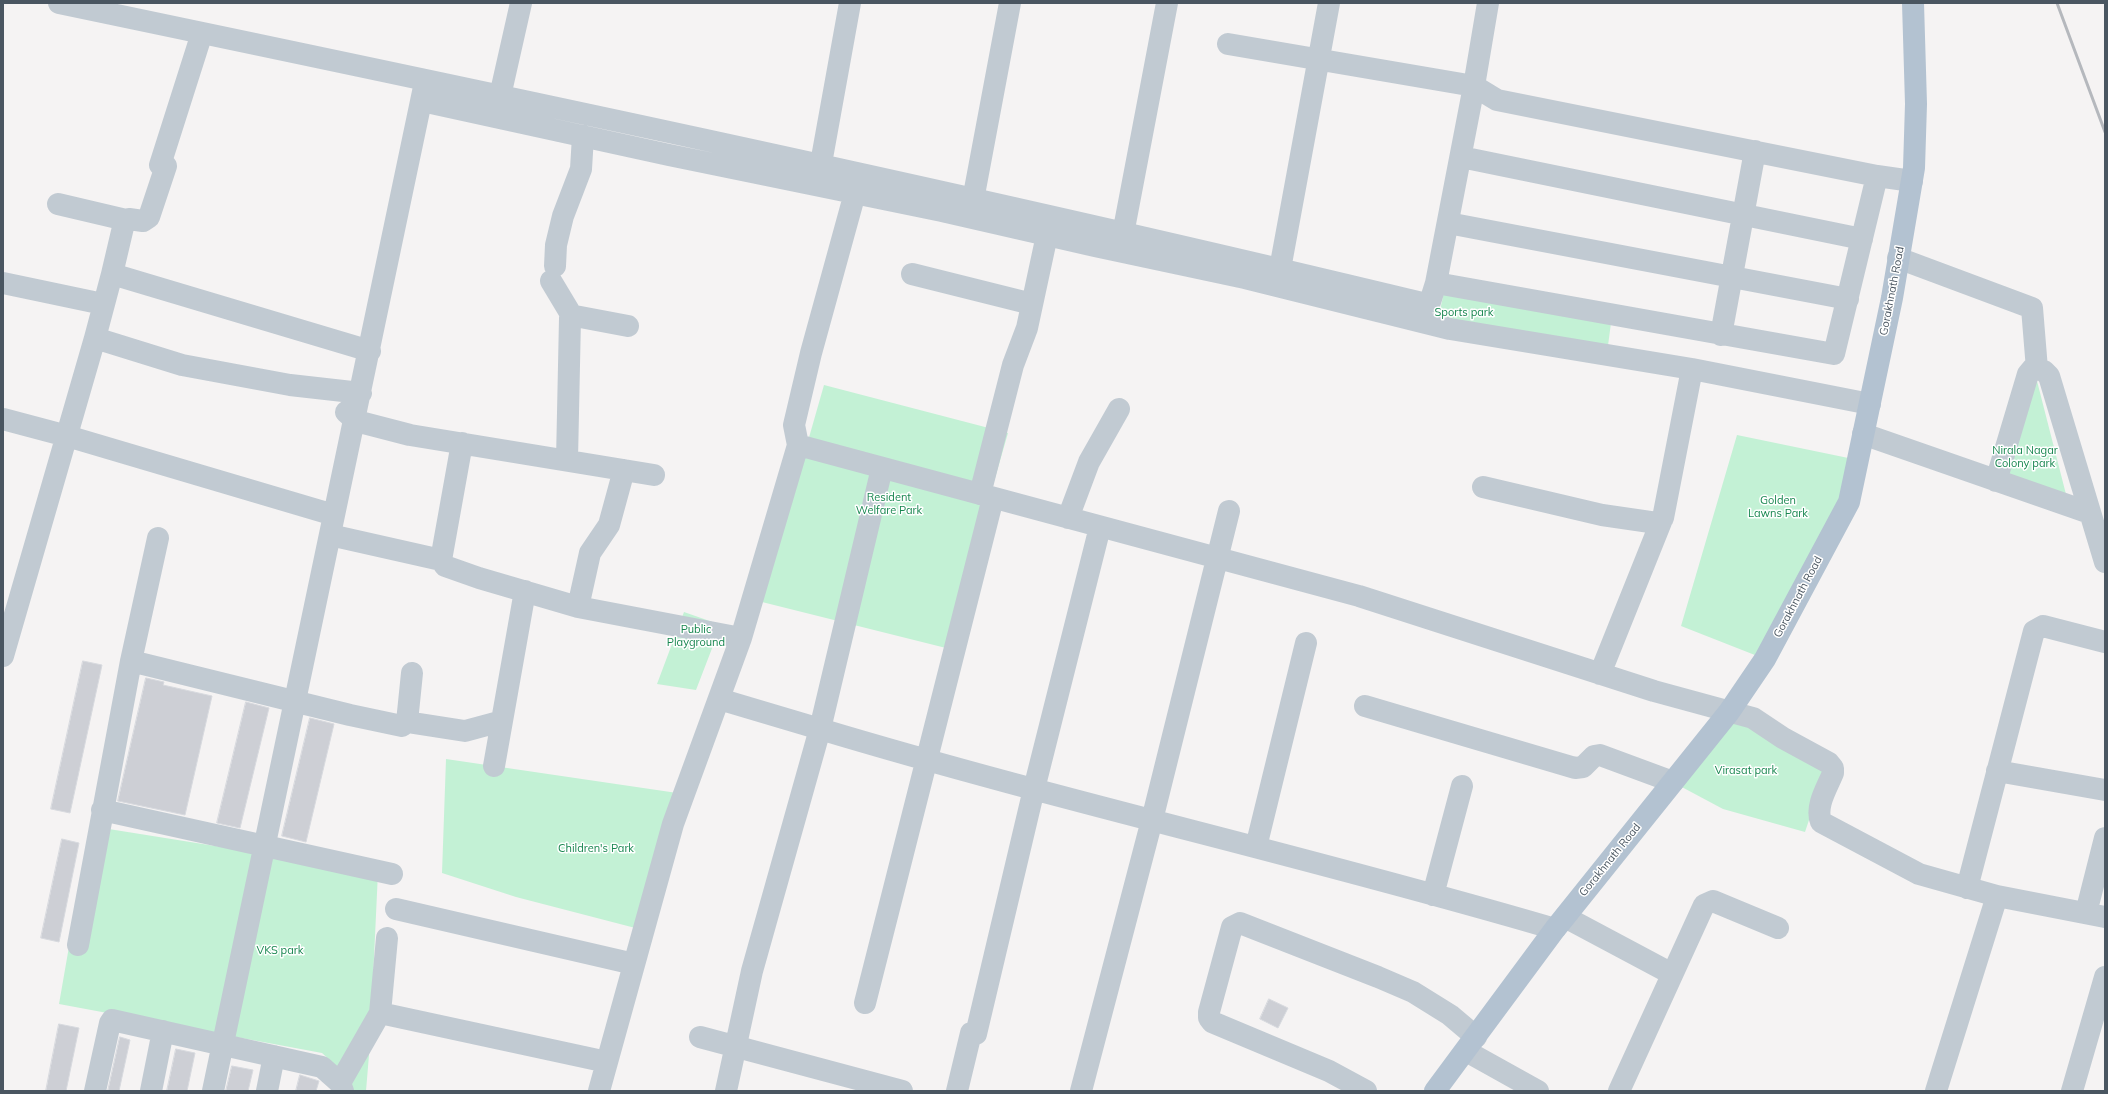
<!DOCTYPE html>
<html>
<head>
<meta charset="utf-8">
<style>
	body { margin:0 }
	#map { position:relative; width:2108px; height:1094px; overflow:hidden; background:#f5f3f3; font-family:Mulish,sans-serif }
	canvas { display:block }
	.frame { position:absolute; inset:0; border:4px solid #4a5661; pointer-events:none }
</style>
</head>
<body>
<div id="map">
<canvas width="2108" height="1094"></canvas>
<div class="frame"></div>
</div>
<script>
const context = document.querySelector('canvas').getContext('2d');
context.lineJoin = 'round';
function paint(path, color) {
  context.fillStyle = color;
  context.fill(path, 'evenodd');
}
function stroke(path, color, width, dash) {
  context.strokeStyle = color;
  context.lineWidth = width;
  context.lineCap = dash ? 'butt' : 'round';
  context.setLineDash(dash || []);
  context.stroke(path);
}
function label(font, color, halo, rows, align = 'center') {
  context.font = font + ' Mulish,sans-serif';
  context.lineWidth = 3;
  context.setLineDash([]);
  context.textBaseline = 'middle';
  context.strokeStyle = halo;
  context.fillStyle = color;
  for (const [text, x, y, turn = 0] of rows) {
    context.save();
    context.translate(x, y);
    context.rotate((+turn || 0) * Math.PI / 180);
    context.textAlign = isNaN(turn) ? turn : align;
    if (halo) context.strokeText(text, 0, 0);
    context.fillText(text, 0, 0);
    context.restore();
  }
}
const green = new Path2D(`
	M1444,292L1611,323L1607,353L1437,324Z
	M2037,381L2069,506L1986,476Z
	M824,385L1008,433L946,648L762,602Z
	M1737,435L1858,460L1765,659L1681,626Z
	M684,612L721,625L696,690L657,684Z
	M1730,719L1751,724L1825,772L1805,832L1723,809L1678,785Z
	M446,759L684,794L643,930L516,897L442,873Z
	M90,826L378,872L370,1043L366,1091H351L343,1072L322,1053L59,1004Z`);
const building = new Path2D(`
	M83,661L102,665L70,813L51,809Z
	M146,678L164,682L163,685L212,696L185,815L118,801Z
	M246,702L269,708L240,828L217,823Z
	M310,718L334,724L306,842L282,836Z
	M62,839L79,843L59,942L41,938Z
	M1269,999L1288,1008L1278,1028L1260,1019Z
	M59,1024L79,1028L66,1091H46Z
	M120,1037L130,1040L119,1091H108Z
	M176,1049L195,1053L187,1091H167Z
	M232,1066L253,1070L248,1091H226Z
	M300,1075L319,1081L316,1091H296Z`);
const minor = new Path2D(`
	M59,3C514,98 970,194 1422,303L1430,302L1436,283
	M1228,44L1474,86L1497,100L1877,176L1834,354L1436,283L1474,86L1488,3
	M500,96L521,3
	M422,101L669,155L942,211L1095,246L1245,278L1450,329L1692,369L1870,404
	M1461,157L1862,239
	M160,165L202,33
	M1877,176L1912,181
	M818,180L850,3
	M973,200L1010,3
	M58,204L126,220
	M1448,223L1848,299
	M1123,234L1167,3
	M1898,258L2032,308L2037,369
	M555,266L556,245L563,216L581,169L583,136
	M1280,269L1329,3
	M112,274L124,223L129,219L143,221L149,217L166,166
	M912,274L1032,304
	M551,281L572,316
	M3,283L103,304
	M1721,335L1755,151
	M95,338L112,274L370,351
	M346,412L356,421L410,435L654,475
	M3,419L67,436L334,515
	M1863,434L2090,513
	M462,443L441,560L445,566L479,578L578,607L590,553L609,525L624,470
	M798,445L1359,596L1654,691L1753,718L1783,738L1829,763L1833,768V773C1827,788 1815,806 1821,822L1919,874L1997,896L1936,1091
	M567,460L570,318L575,316L628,326
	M1996,481L2028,374L2033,368L2044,371L2049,376L2105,562
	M1483,487L1602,515L1657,523L1663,518L1692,369
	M980,494L1013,365L1027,328L1047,235
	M1068,518L1089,462L1119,409
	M330,535L441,560
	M578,607L741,638
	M3,656L95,338L182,365L290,385L361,393
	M131,661L350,715L402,726L407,722L412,673
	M1600,674L1661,522
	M719,699L820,729L882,468
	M1365,706L1575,768L1583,767L1594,756L1600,755L1673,782
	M407,722L465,731L502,721
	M494,766L525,591
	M1997,771L2105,790
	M102,810L392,874
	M1256,847L1306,643
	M1967,888L2034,631L2043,626L2105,642
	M1433,895L1462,786
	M1997,896L2105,917
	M396,909L634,964
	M2086,913L2105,838
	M1565,917L1672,974
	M78,945L131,661L158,538
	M865,1003L993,498
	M380,1013L387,938
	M976,1034L1034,789L1100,527
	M700,1037L902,1091
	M1466,1051L1538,1091
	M340,1083L380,1013L607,1062
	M95,1091L110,1023L112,1020L322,1067L340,1083L343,1091
	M151,1091L163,1031
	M213,1091L424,87
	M267,1091L274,1056
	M599,1091L673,824L741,638L798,445L794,425L811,353L855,193
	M726,1091L752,971L820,729C1063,802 1311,857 1555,929
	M957,1091L971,1033
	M1081,1091L1152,820L1229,511
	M1366,1091L1329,1071L1212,1022L1209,1018V1012L1232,927L1240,923L1378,977L1413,992L1450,1015L1476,1037
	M1619,1091L1704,905L1713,901L1778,928
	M2072,1091L2105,977`);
const major = new Path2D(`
	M1435,1091L1555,929L1729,712L1765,659L1849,502L1892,298L1914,168L1916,104L1913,3`);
const rail = new Path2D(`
	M2057,3L2105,132`);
const streetNames = [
	["Gorakhnath Road",1892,291,-79],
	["Gorakhnath Road",1798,597,-62],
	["Gorakhnath Road",1610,860,-51]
];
const parkNames = [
	["Sports park",1464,313],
	["Nirala Nagar",2025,451],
	["Colony park",2025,464],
	["Resident",889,498],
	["Welfare Park",889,511],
	["Golden",1778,501],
	["Lawns Park",1778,514],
	["Public",696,630],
	["Playground",696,643],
	["Virasat park",1746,771],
	["Children's Park",596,849],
	["VKS park",280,951]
];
paint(green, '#c3f1d5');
paint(building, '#cdcfd5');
stroke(building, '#d7d9de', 1);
stroke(minor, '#c1cad2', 22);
stroke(major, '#b3c2d1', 22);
stroke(rail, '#b5b8bd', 3);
label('11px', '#4a5661', '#fff', streetNames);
label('11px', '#17864f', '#fff', parkNames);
</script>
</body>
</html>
